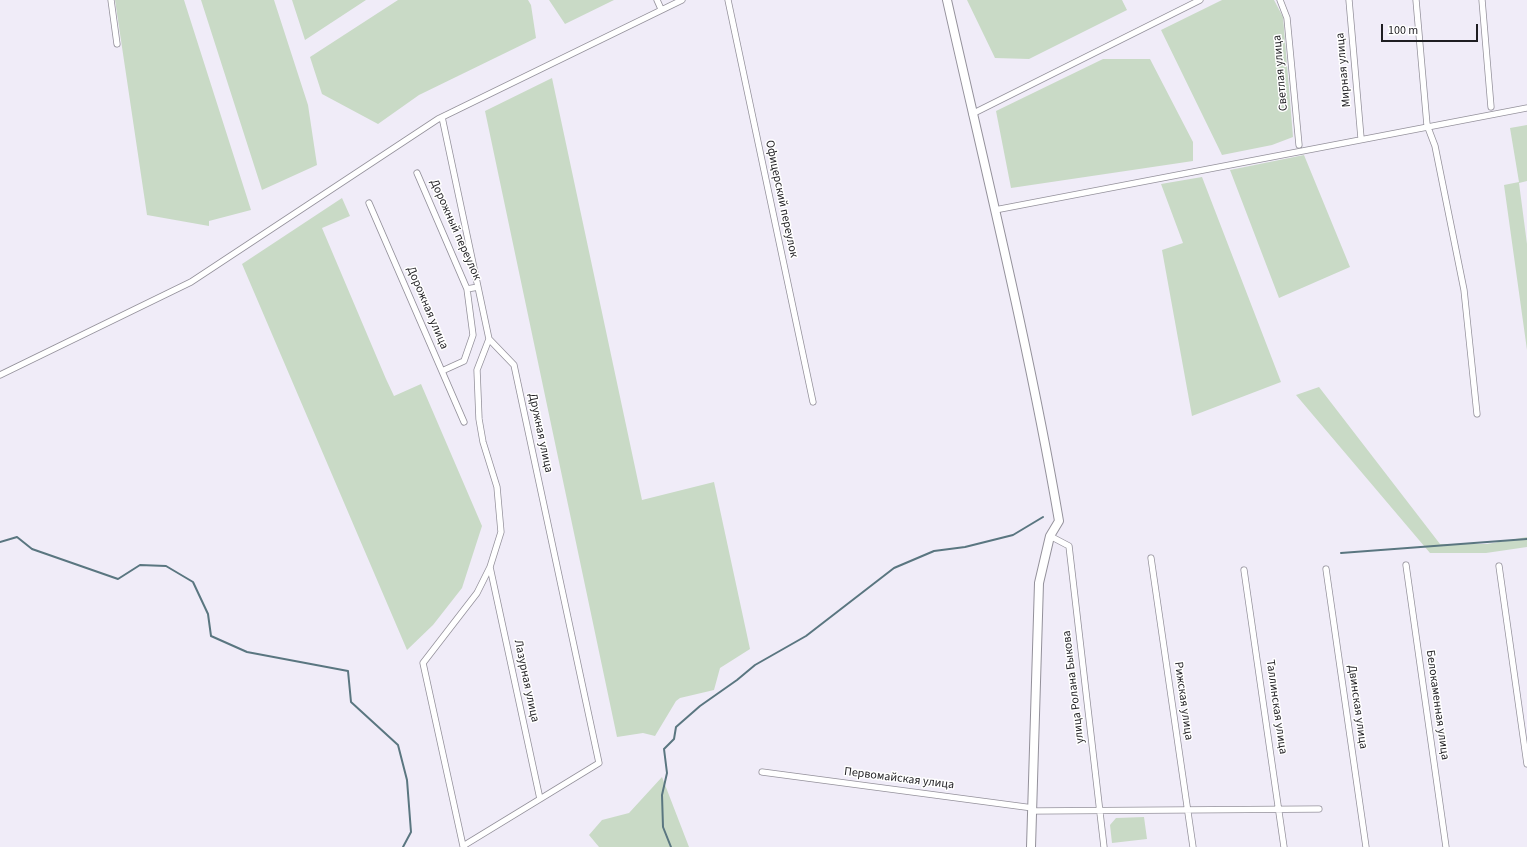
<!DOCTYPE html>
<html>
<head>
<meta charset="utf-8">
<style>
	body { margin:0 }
	#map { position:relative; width:1527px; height:847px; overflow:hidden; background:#f0ecf8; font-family:"Source Sans 3",sans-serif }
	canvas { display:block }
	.scale { position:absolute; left:1381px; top:24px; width:97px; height:18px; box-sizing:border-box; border:2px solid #1f1e22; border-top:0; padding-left:5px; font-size:12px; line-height:14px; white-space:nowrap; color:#1f1e22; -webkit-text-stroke:3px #fff; paint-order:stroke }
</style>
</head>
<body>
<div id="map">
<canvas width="1527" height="847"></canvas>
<div class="scale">100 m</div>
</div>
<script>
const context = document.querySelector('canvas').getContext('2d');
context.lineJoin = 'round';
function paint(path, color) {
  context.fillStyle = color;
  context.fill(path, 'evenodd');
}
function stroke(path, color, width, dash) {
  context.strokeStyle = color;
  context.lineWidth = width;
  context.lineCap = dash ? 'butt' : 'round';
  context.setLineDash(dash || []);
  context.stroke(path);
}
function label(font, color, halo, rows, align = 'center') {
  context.font = font + ' "Source Sans 3",sans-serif';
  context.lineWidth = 3;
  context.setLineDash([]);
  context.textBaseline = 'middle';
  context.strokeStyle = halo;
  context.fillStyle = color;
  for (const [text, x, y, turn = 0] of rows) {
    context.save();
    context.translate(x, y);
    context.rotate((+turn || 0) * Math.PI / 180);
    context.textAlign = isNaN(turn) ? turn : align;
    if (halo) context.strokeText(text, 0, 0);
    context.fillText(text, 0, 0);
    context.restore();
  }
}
const green = new Path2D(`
	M115,0H184L251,210L209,221V226L147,215Z
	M201,0H274L308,105L317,165L262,190Z
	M292,0H366L305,40Z
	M398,0H528L531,5L536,38L419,95L378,124L322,94L310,57Z
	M549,0H614L565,24Z
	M967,0H1122L1127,10L1029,59L995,58Z
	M1222,0H1274L1283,17L1293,137L1272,145L1222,155L1161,30Z
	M1103,59H1150L1193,142V161L1011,188L996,111Z
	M552,78L642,500L714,482L750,649L720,668L714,690L680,698L676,701L655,736L643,733L617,737L485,111Z
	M1527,125V181L1519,183L1527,244V350L1504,185L1519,182L1510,128Z
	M1304,155L1350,267L1279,298L1230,170Z
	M1202,177L1281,382L1192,416L1162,250L1183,243L1161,184Z
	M342,198L350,216L322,228L386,379L394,396L421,384L482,526L462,588L433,625L407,650L242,264Z
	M1319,387L1440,544H1487L1527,537V547L1486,553H1430L1296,395Z
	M662,777L689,847H599L589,835L602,820L629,813Z
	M1144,817L1147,839L1112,843L1110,825L1116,818Z`);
const stream = new Path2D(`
	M0,542L17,537L32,549L118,579L140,565L166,566L193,582L208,614L211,636L247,652L348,671L351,702L398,745L407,780L411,832L403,847
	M1341,553L1527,539
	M671,847L663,827L662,795L667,773L664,749L674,739L676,727L700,706L737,680L755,665L806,636L894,568L934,551L965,547L1013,535L1043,517`);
const street = new Path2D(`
	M111,0L117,44
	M657,0L661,9
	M728,0L813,402
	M1280,0L1287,18L1299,145
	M1349,0L1361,138
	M1416,0L1427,125L1435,146L1464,290L1477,414
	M1482,0L1491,107
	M972,114L1200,0
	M442,117L489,339L514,365L599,763L463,846L423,663L477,593L490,567L501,532L497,487L483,442L479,419L477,370L489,339
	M417,173L467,289L478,287
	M369,203L464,422
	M995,210L1527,108
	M442,371L464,361L473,335L467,289
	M0,375L191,282L438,119L682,0
	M1050,536L1069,546L1104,847
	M1151,558L1193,847
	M1406,565L1446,847
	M1499,566L1527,764
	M490,567L540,799
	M1326,569L1366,847
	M1244,570L1284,847
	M762,772L1033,808
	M1033,811L1319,809`);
const secondary = new Path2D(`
	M947,0C986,173 1029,346 1059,521L1050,536L1039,583L1031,847`);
const streetNames = [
	["Мирная улица",1344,70,-95],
	["Светлая улица",1281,73,-95],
	["Офицерский переулок",781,199,78],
	["Дорожный переулок",455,230,66],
	["Дорожная улица",427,308,67],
	["Дружная улица",540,433,78],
	["Лазурная улица",526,681,78],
	["улица Ролана Быкова",1074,687,-97],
	["Рижская улица",1183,701,82],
	["Белокаменная улица",1437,705,82],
	["Таллинская улица",1276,707,82],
	["Двинская улица",1357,707,82],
	["Первомайская улица",899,779,7]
];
paint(green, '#c9dac6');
stroke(stream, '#5a7680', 2);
stroke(street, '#94919b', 7);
stroke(secondary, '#94919b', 10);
stroke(street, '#fff', 5.5);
stroke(secondary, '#fff', 8);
label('12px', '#1f1e22', '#fff', streetNames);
</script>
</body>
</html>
